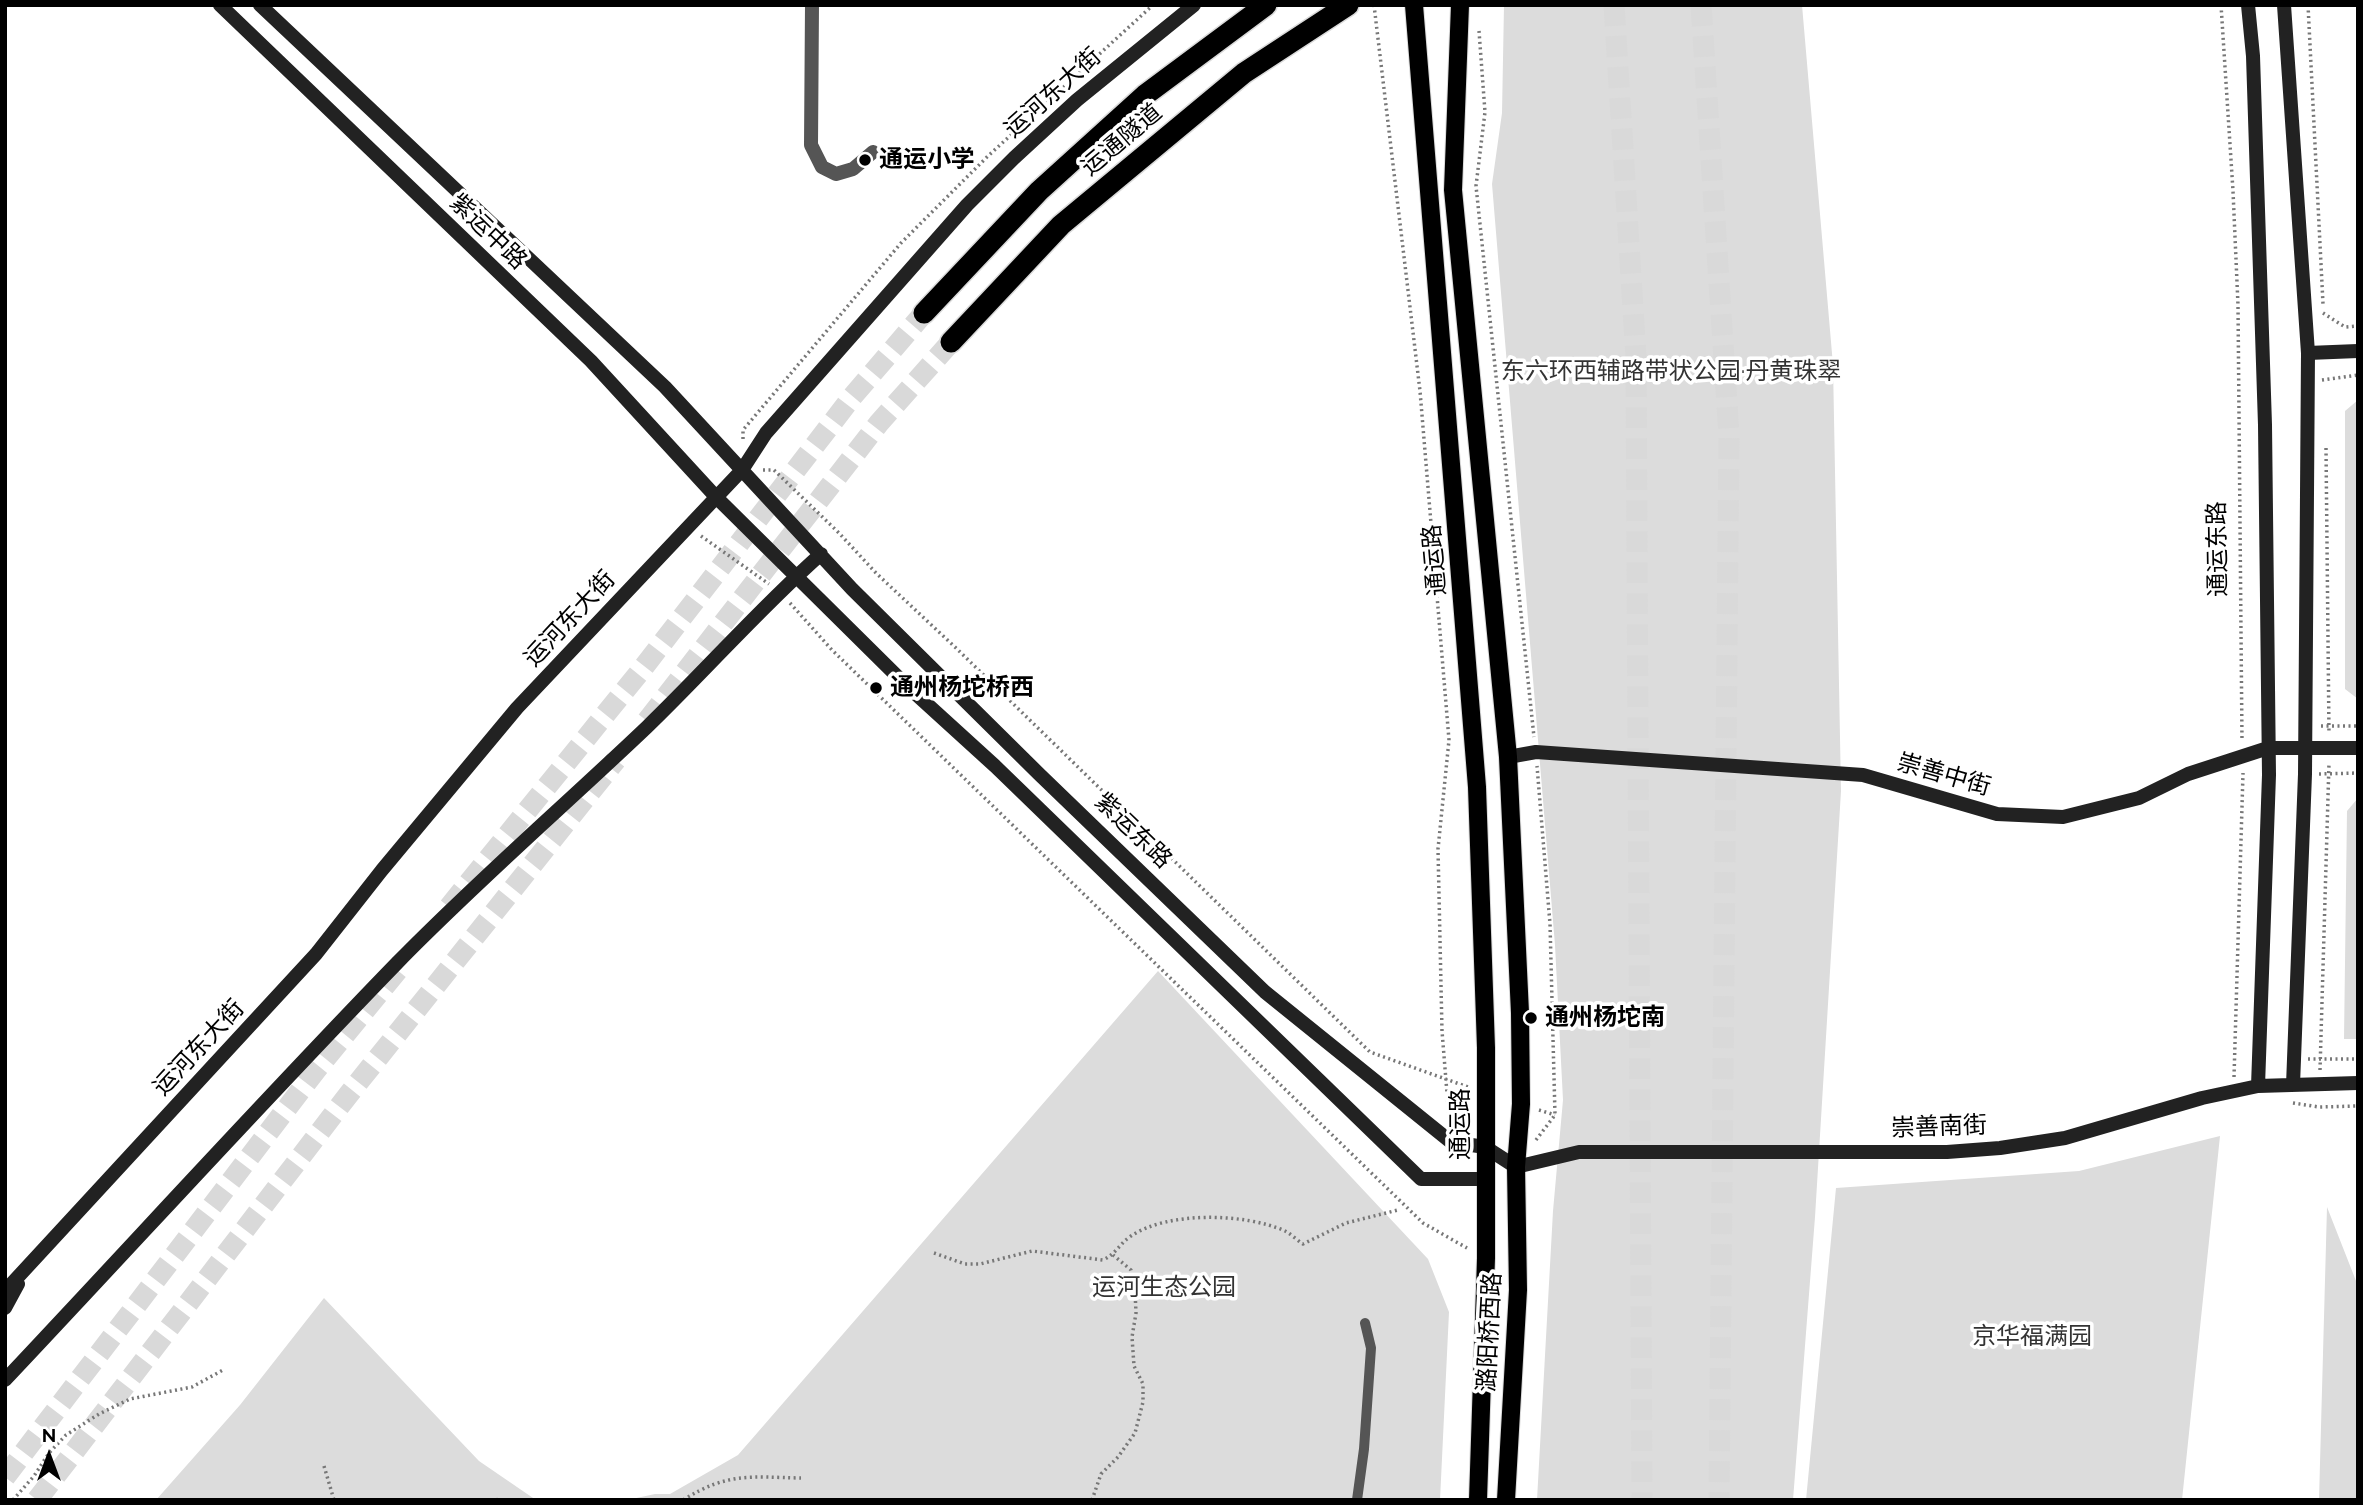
<!DOCTYPE html>
<html>
<head>
<meta charset="utf-8">
<style>
	body { margin:0 }
	#map { position:relative; width:2363px; height:1505px; overflow:hidden; background:#fff; font-family:Raleway,sans-serif }
	canvas { display:block }
	.frame { position:absolute; inset:0; border:7px solid #000; pointer-events:none }
	.north { position:absolute; left:14px; top:1421px; width:70px; height:70px; -webkit-text-stroke:5px #fff; paint-order:stroke; rotate:0deg; font-size:19px; font-weight:700; line-height:28px; text-align:center; color:#000 }
	.north::after { content:''; display:block; margin:auto; width:24px; height:32px; background:#000; clip-path:polygon(50% 0,100% 100%,50% 72%,0 100%) }
</style>
</head>
<body>
<div id="map">
<canvas width="2363" height="1505"></canvas>
<div class="frame"></div>
<div class="north">N</div>
</div>
<script>
const context = document.querySelector('canvas').getContext('2d');
context.lineJoin = 'round';
function paint(path, color) {
  context.fillStyle = color;
  context.fill(path, 'evenodd');
}
function stroke(path, color, width, dash) {
  context.strokeStyle = color;
  context.lineWidth = width;
  context.lineCap = dash ? 'butt' : 'round';
  context.setLineDash(dash || []);
  context.stroke(path);
}
function label(font, color, halo, rows, align = 'center') {
  context.font = font + ' Raleway,"Noto Sans SC",sans-serif';
  context.lineWidth = 7;
  context.setLineDash([]);
  context.textBaseline = 'middle';
  context.strokeStyle = halo;
  context.fillStyle = color;
  for (const [text, x, y, turn = 0] of rows) {
    context.save();
    context.translate(x, y);
    context.rotate((+turn || 0) * Math.PI / 180);
    context.textAlign = isNaN(turn) ? turn : align;
    if (halo) context.strokeText(text, 0, 0);
    context.fillText(text, 0, 0);
    context.restore();
  }
}
const green = new Path2D(`
	M1504,5H1802L1833,365L1841,791L1815,1217L1793,1500H1537L1553,1211L1563,1100L1555,945L1492,184L1502,113Z
	M2358,400V699L2345,689V411Z
	M2358,798V1039H2344L2347,811Z
	M1158,971L1428,1259L1449,1312L1440,1500H627L655,1494H670L738,1455Z
	M2220,1136L2182,1500H1806L1836,1188L2079,1171Z
	M2327,1207L2358,1286V1500H2319Z
	M324,1298L479,1461L536,1500H156L240,1405Z`);
const highwayTunnel = new Path2D(`
	M1614,5L1636,357L1642,1500
	M1701,5L1729,436L1719,1500
	M647,721L879,423L951,342
	M449,907L643,668L852,397L924,313
	M5,1477L316,1070L402,965
	M37,1500L349,1094L616,760`);
const path = new Path2D(`
	M1374,5L1420,391L1449,740L1438,849L1442,1031L1449,1118
	M2221,5L2233,191L2238,305L2242,741
	M2308,5L2323,304
	M1479,31L1485,112L1476,186L1534,737
	M2323,313L2345,327L2358,326
	M2322,380L2358,375
	M743,439V430L901,243L988,156L1153,5
	M2326,448L2329,734
	M763,470H774L839,533L876,573L956,648L1370,1052L1468,1087
	M701,536L769,584
	M790,603L832,650L1423,1223L1467,1248
	M2321,726H2358
	M2319,774L2358,773
	M2308,1059H2358
	M2320,1070L2329,763
	M2234,1077L2243,773
	M2293,1103L2319,1107L2358,1106
	M1539,1110L1555,1115
	M1536,1140L1555,1115L1550,924L1537,766
	M934,1253L965,1264H980L1032,1251L1103,1260C1116,1254 1120,1243 1131,1236C1168,1211 1245,1213 1285,1231C1291,1234 1297,1240 1303,1244L1346,1223L1398,1210
	M324,1466L334,1500
	M13,1500L34,1476L49,1453L66,1435L99,1414L130,1399L192,1387L223,1370
	M498,1500L499,1496
	M683,1500C728,1472 750,1477 801,1478
	M1092,1500L1101,1474L1118,1457L1135,1433L1143,1402V1384L1134,1366L1132,1337L1136,1313L1135,1291L1131,1270L1113,1255`);
const lane = new Path2D(`
	M1357,1500L1364,1449L1371,1348L1365,1323`);
const street = new Path2D(`
	M812,5L811,145L822,167L836,174L853,169L873,152`);
const secondary = new Path2D(`
	M220,5L591,361L717,498L906,685L995,766L1421,1179H1485
	M260,5L665,387L852,589L1039,774L1265,992L1451,1142L1485,1147L1516,1167L1579,1152H1947L2000,1148L2065,1138L2202,1098L2258,1086L2358,1083
	M2248,5L2253,56L2265,425L2269,775L2258,1086
	M2284,5L2308,353L2305,774L2293,1085
	M2308,353L2358,351
	M1508,757L1536,752L1863,775L1997,814L2063,817L2139,798L2188,774L2268,748H2358
	M5,1291L316,954L382,870L517,708L742,470L766,433L967,205L1014,158L1077,100L1194,5
	M5,1308L18,1284
	M5,1380C136,1241 264,1100 397,963C477,881 564,806 647,727C706,670 760,608 821,554`);
const primary = new Path2D(`
	M1414,5L1477,787L1486,1048V1258L1478,1500
	M1460,5L1453,190L1508,757L1520,1013L1521,1104L1516,1167L1518,1290L1506,1500`);
const highway = new Path2D(`
	M924,313L1039,191L1145,95L1266,5
	M951,342L1061,225L1244,73L1348,5`);
const markers = [
	[865,160,7,"#000"],
	[876,688,7,"#000"],
	[1531,1018,7,"#000"]
];
const streetNames = [
	["运河东大街",1053,93,-42],
	["运通隧道",1122,140,-40],
	["紫运中路",488,232,44],
	["通运东路",2218,549,-91],
	["通运路",1435,560,-95],
	["运河东大街",570,619,-47],
	["崇善中街",1944,775,16],
	["紫运东路",1133,831,44],
	["运河东大街",199,1048,-47],
	["通运路",1461,1124,-90],
	["崇善南街",1939,1127,-2],
	["潞阳桥西路",1490,1332,-87]
];
const poiNames = [
	["通运小学",879,160],
	["通州杨坨桥西",890,688],
	["通州杨坨南",1545,1018]
];
const parkNames = [
	["东六环西辅路带状公园·丹黄珠翠",1671,372],
	["运河生态公园",1164,1288],
	["京华福满园",2032,1337]
];
paint(green, '#dcdcdc');
stroke(highwayTunnel, '#d9d9d9', 21, [21, 10]);
stroke(primary, '#dbdbdb', 20);
stroke(highway, '#dbdbdb', 24);
stroke(path, '#777', 3.5, [2, 3.5]);
stroke(lane, '#555', 10);
stroke(street, '#555', 14);
stroke(secondary, '#222', 14);
stroke(primary, '#000', 18);
stroke(highway, '#000', 21);
for (const [x, y, r, color] of markers) {
  const dot = new Path2D();
  dot.arc(x, y, r, 0, 2 * Math.PI);
  context.fillStyle = color;
  context.fill(dot);
  stroke(dot, '#fff', 2.5);
}
label('24px', '#000', '#fff', streetNames);
label('bold 24px', '#000', '#fff', poiNames, 'left');
label('24px', '#333', '#fff', parkNames);
</script>
</body>
</html>
